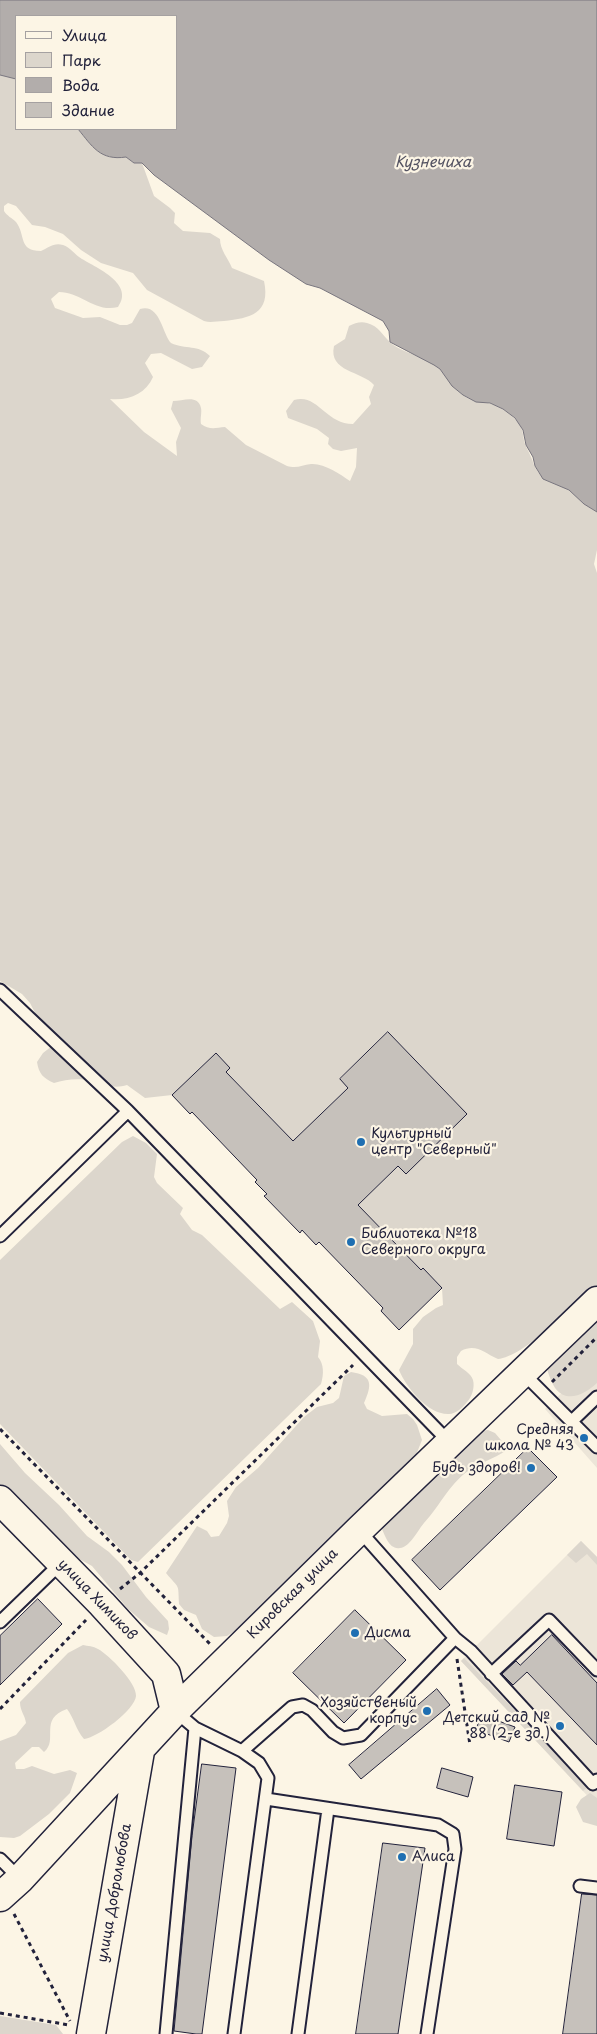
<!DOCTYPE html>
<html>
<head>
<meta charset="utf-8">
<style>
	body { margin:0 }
	#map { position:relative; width:597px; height:2034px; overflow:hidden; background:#fcf5e5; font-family:"Playpen Sans",sans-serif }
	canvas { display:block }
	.legend { position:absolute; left:15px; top:15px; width:162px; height:115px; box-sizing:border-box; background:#fcf5e5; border:1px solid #a5a1a1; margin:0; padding:6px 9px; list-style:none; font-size:15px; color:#22223b }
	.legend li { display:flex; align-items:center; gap:10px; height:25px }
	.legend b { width:25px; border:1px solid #a5a1a1 }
</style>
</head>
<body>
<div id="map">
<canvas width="597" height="2034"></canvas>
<ul class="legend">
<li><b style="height:6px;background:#fcf5e5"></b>Улица</li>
<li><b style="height:14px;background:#dcd6cc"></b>Парк</li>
<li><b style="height:14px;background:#b2adab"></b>Вода</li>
<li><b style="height:14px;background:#c6c1bb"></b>Здание</li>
</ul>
</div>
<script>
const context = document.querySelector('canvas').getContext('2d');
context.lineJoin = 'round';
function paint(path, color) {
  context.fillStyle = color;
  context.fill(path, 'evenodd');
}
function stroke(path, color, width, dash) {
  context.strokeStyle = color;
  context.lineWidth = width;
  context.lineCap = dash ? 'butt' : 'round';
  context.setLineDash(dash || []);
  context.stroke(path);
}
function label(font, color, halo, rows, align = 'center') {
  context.font = font + ' "Playpen Sans",sans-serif';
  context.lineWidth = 4.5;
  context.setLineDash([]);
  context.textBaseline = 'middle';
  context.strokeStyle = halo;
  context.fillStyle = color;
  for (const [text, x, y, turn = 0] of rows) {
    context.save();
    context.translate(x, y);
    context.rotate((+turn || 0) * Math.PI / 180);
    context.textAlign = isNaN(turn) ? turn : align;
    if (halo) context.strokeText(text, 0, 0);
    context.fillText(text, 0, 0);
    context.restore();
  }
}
const built = new Path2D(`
	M597,1359V1468L545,1409Z
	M581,1541L597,1557V1806L461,1661Z`);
const green = new Path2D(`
	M0,75L16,79V129H78C92,146 100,161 126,157L134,163H142L154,196L170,208L175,213L174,223L183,231L210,233L220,239C220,250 228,258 232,268L264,281C271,314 250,318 224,321C216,321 211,323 204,321L147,290L133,273L101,263L81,250L63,234L45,227L32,225L16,206L8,203L4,206V211C7,216 12,218 16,222C26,235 18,251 41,251C48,248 54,242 63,245C70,247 75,255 82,259C97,268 135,284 118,307C95,313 81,292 59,292L51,299L55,308L83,318L100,317L120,325H127L132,323L140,309C160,303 162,333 171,343C186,350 198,344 210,356L202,367L192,369L161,353L151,354L145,363L153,377C146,394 128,401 110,399L144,432L177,456L176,442L181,428L171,409L173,401C183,401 198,394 201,408C202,412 200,419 201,424C209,430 215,428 225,427L246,445L287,466C297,469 302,465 311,464C324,463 340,474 350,481L356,467L357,448L341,451L333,449L328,444L329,438L317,429L288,418L286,411L294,400C318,393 325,424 353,424L371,404L369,397L374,385C362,371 328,372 334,346L345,339L349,326C355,323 361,321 367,323C379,326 382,335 390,342C402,354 426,355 440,369C449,379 454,389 466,397C474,402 482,401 491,404C501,407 509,413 516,420C524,427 522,435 525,444C528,451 532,458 534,465C536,469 540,475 543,478C549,483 560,484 567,489C578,496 585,506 597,512V550L594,564L597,573V1286C576,1305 523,1357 498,1359C484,1353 476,1343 461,1351L457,1357V1364C462,1369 471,1373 473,1380C475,1387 472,1397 467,1402C463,1407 456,1414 449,1414C428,1415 406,1387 399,1370L413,1344V1329L423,1317L436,1308L443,1305L442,1288L423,1268L421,1270L358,1205L398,1166L406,1173L467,1114L388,1032L340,1078L348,1088L293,1141L226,1072L230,1068L216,1053L172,1095L145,1098L127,1085C114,1089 106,1085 93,1081C80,1078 66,1079 54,1083C43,1078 39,1074 37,1062L43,1053L52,1046L30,1003L22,994L0,981Z
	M133,1136L146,1143L157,1154L154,1177L157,1183L183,1208L180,1214L192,1230L202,1235L280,1309L292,1302L313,1321L320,1341L318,1357C324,1364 324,1374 321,1384L138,1562L131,1560L0,1424V1260L122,1142Z
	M597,1320V1383C585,1394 567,1404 555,1388C551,1382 549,1375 547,1369Z
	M351,1372C373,1375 372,1385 364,1403L367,1409L382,1416L407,1414L413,1419L417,1425L422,1440L414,1460L327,1546L298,1569L244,1625L227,1636L214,1637L202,1629L196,1615L184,1610L179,1604C178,1582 180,1590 166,1573L197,1526L207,1531L211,1537L219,1536L227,1523L229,1516L227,1501L236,1487L258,1468L304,1417L317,1407L333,1403L339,1398L344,1376Z
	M488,1430L495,1433L506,1446L504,1452C494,1458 483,1462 473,1468C451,1480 441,1505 424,1523C418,1530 410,1547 400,1548C389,1550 385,1535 381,1527L481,1431Z
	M0,1444L25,1473L59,1505L87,1536L109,1552L122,1565L146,1597L168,1621L169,1629L167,1635L149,1627L128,1609L92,1566L72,1555L39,1519L2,1489L0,1486Z
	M581,1541L597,1557V1565L587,1554L576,1563L567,1555Z
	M83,1645C88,1646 93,1646 98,1649C109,1655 137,1683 136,1696C135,1710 97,1738 84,1739C76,1730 74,1718 67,1709C38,1719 59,1740 44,1752L39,1747H32L15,1763L16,1769H24L32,1766L54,1774L70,1770L77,1773L70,1793L49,1814L20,1836L14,1838L0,1837V1741L16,1735L26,1723C25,1715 20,1711 20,1702L68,1653Z
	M464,1658L573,1771L575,1769L590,1785L583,1791L461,1661Z
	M590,1793L597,1798V1826L583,1822L576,1807L581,1799Z
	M0,2016L56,2025L63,2034H0Z`);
const water = new Path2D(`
	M0,0H597V512L584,504L569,490L543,479L535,466L533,457L526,445L523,430L515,418L503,409L490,403L476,402L463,395L452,386L440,369L434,365L390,342L389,331L383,321L320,288L306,284L269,260L154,175L142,163H134L126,157C100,161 92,146 78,129H176V16H16V79L0,75Z`);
const building = new Path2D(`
	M388,1032L467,1114L406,1174L398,1166L358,1205L421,1270L423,1268L442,1288L399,1330L381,1311L383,1308L319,1242L316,1245L302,1230L300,1233L264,1196L267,1194L255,1182L257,1180L192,1112L190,1114L172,1095L216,1053L230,1068L226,1072L293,1141L348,1088L340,1079Z
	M528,1448L557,1477L440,1590L412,1560Z
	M38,1599L62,1624L0,1685V1636Z
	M355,1610L406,1660L344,1723L293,1673Z
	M552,1635L597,1683V1745L527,1672L513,1685L502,1674L516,1661L520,1665Z
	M437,1689L450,1705L361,1779L349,1765Z
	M482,1715L515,1727L509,1742L476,1730Z
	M202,1764L236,1768L202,2034H196L174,2031L192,1836Z
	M442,1768L473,1777L468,1797L437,1788Z
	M515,1785L562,1792L554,1846L507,1839Z
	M383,1843L425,1848L398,2034H356Z
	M582,1894L597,1895V2034H563Z`);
const path = new Path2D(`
	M552,1382L597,1337
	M0,1429L210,1644
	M120,1589L140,1573L353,1365
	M457,1659L470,1745
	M0,1709L86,1620
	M14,1914L70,2021
	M0,2013L69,2025`);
const lane = new Path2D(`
	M0,990L128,1111
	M0,1236L128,1111L450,1443
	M523,1373L597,1447
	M572,1421L597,1397
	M0,1622L61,1563
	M455,1638L471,1651L593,1784L597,1780
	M491,1674L549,1620L597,1670
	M175,1711L195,1728L242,1751L292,1707L303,1705L312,1710L333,1732L343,1738L361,1735L455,1638L359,1530
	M266,1799L438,1825L453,1834L455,1849L427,2034
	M0,1859L20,1879
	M580,1886L597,1888
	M166,2034L195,1728
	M234,2034L268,1778L259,1763L242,1751
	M298,2034L328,1809`);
const secondary = new Path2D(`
	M0,1500L102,1604L166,1674L175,1711
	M0,1897L20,1879L175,1711L359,1530L597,1301
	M91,2034L140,1751`);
const markers = [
	[361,1142,5,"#1f6fb2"],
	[351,1242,5,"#1f6fb2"],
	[584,1438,5,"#1f6fb2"],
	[531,1468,5,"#1f6fb2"],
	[355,1633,5,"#1f6fb2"],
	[427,1711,5,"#1f6fb2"],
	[560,1726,5,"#1f6fb2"],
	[402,1857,5,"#1f6fb2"]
];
const poiNames = [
	["Культурный",371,1134],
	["центр \"Северный\"",371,1150],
	["Библиотека №18",361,1234],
	["Северного округа",361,1250],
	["Средняя",574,1430,"right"],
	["школа № 43",574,1446,"right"],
	["Будь здоров!",521,1468,"right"],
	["Дисма",365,1633],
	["Хозяйственый",417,1703,"right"],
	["корпус",417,1719,"right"],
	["Детский сад №",550,1718,"right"],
	["88 (2-е зд.)",550,1734,"right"],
	["Алиса",412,1857]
];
const streetNames = [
	["Кировская улица",293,1594,-45],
	["улица Химиков",97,1600,46],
	["улица Добролюбова",115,1893,-80]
];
const waterNames = [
	["Кузнечиха",433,163]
];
paint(built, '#ece5d8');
paint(green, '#dcd6cc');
paint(water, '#b2adab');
stroke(water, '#78757e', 1);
paint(building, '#c6c1bb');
stroke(building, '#22223b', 1);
stroke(lane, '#22223b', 15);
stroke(secondary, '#22223b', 31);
stroke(path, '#22223b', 3, [4, 4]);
stroke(lane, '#fcf5e5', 11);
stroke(secondary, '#fcf5e5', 28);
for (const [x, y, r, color] of markers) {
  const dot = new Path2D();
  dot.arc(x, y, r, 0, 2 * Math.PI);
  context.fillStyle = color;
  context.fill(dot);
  stroke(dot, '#fcf5e5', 2);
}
label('14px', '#22223b', '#fcf5e5', poiNames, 'left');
label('14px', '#22223b', '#fcf5e5', streetNames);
label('italic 15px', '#545362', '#fcf5e5', waterNames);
</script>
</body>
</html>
